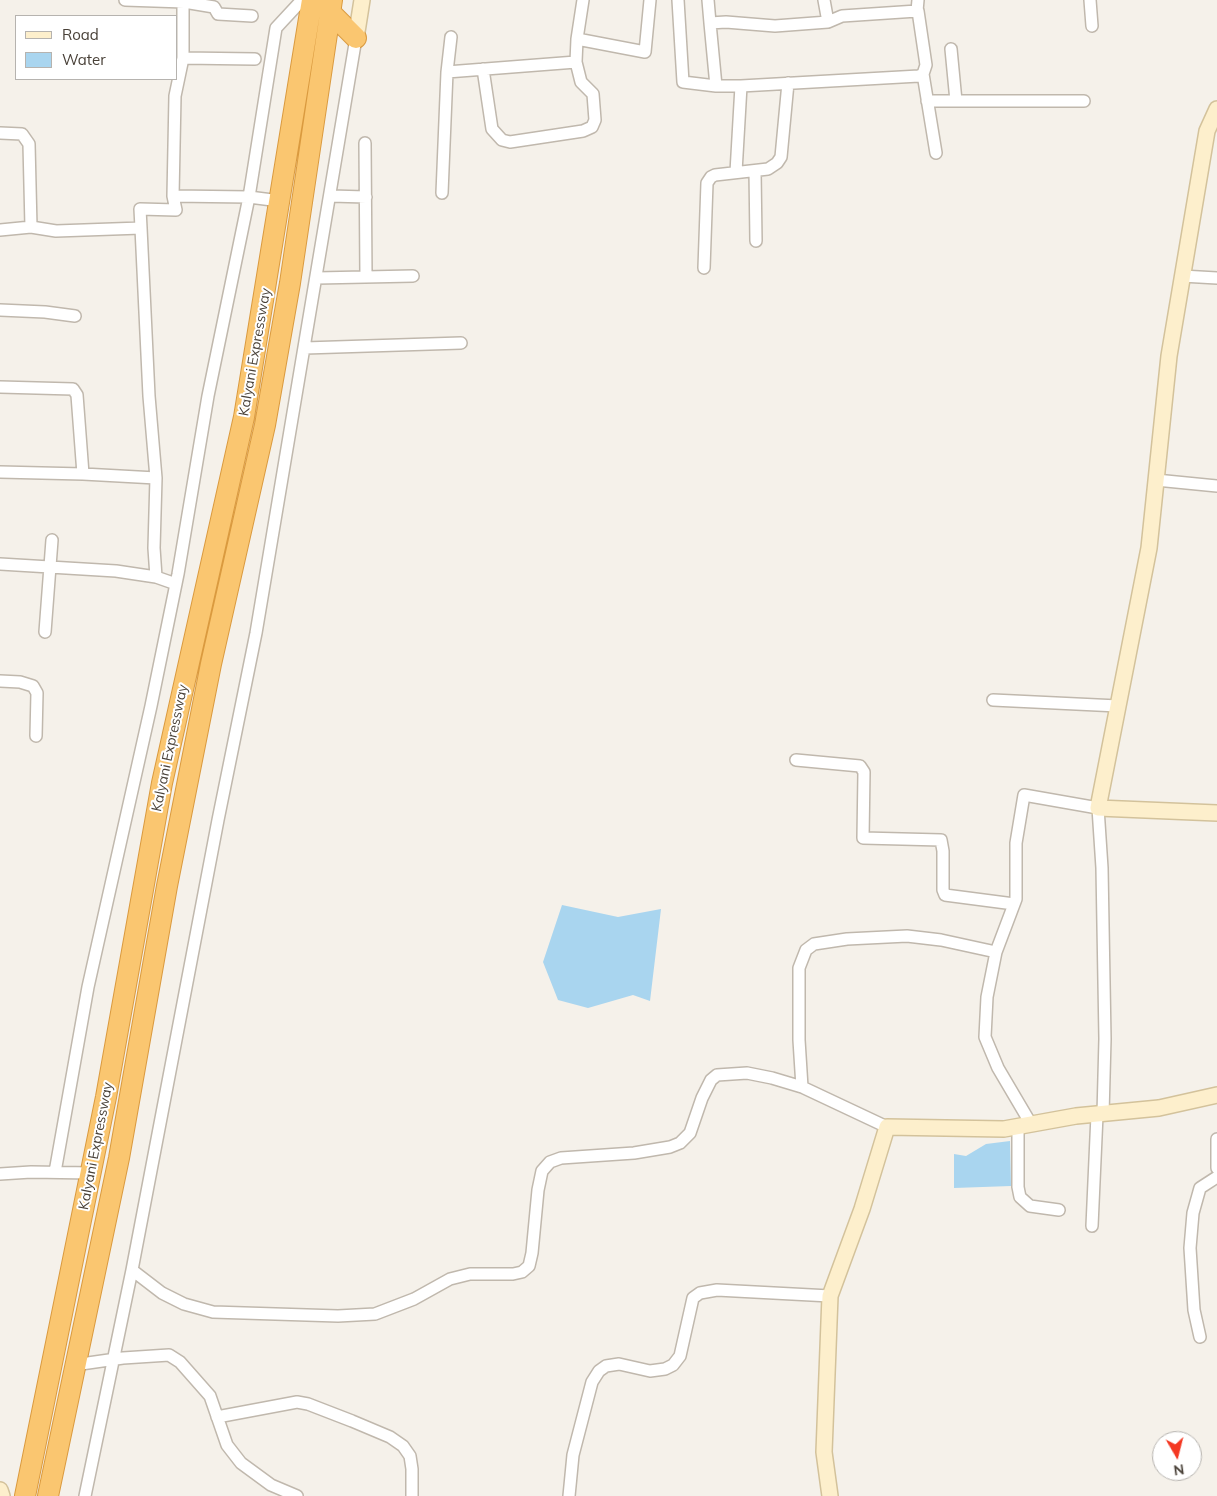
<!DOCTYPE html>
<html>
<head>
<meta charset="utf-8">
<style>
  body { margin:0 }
  #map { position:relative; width:1217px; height:1496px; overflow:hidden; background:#f5f1ea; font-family:Mulish,sans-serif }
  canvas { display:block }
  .legend { position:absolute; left:15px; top:15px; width:162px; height:65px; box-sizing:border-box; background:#fff; border:1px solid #b6b3af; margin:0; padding:6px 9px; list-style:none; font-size:15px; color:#494138 }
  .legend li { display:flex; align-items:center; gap:10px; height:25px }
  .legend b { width:25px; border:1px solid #b6b3af }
  .north { position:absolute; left:1152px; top:1431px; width:50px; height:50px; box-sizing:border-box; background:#fff; border:1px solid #b6b3af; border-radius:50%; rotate:172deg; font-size:14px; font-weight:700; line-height:20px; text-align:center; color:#494138 }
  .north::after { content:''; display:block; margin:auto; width:18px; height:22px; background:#f43822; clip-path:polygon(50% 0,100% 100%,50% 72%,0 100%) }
</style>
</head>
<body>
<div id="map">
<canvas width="1217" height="1496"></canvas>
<ul class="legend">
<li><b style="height:6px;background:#fdefcc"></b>Road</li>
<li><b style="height:14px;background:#a9d5ef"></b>Water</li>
</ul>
<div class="north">N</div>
</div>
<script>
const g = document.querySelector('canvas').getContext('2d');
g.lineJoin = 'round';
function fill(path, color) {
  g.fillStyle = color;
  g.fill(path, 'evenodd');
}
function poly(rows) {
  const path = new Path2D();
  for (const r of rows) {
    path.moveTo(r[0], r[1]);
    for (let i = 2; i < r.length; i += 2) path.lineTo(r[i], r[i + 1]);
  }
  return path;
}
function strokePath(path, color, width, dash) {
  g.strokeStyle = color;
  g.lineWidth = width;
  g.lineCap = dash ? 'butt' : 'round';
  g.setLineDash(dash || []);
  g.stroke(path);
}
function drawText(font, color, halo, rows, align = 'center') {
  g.font = font + ' Mulish,sans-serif';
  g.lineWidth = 4;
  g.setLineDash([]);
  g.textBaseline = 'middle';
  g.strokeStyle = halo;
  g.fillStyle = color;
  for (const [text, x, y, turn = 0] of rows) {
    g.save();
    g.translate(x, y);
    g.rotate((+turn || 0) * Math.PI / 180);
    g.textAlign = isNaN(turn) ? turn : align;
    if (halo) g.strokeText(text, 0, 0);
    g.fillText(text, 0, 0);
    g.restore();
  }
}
fill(poly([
  [562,905,618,917,661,909,650,1001,633,995,588,1008,558,1000,543,962],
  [1010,1141,1011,1186,954,1188,954,1154,966,1156,986,1144]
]), '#a9d5ef');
const street = poly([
  [125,0,184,2,214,7,218,14,252,16],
  [183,0,183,58,255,59],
  [678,0,683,82,716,86,710,23,726,22,775,26,828,22,824,0],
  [708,0,710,23],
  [1090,0,1092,26],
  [828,22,842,16,917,11,918,0],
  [577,39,583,0],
  [951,49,956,101],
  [483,69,492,129,502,140,510,142,583,131,592,127,595,120,593,94,581,82,576,62],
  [447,72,576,62,577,39,645,52,650,0],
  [923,74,936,153],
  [716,86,741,86,736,172],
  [741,86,919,76,923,74,926,65,918,11],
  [927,101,1084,101],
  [0,133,22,134,29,144,31,227,56,231,141,228,149,396,156,478,154,548,156,577],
  [365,143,366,277],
  [755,171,756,241],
  [442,193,447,72,451,37],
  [173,196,175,96,183,58],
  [331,196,366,197],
  [141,228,140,209,176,210,173,196,249,197,280,201],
  [0,230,31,227],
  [704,268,707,183,711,177,715,175,768,169,777,163,781,157,788,83],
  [1182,276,1217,278],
  [317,278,413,276],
  [0,310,45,312,75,316],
  [305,348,461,343],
  [0,387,73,389,77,395,83,474,156,478],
  [0,472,83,474],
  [1156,480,1217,486],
  [0,564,116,571,156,577,176,584],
  [45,632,52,540],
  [0,681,20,682,33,686,37,693,36,736],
  [993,700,1118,706],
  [796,760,860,766,864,772,863,838,941,840,943,851,943,890,945,895,1014,904],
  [802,1087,799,1040,799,968,806,950,814,944,847,939,907,936,941,940,996,952],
  [1031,1124,998,1068,985,1037,987,997,996,952,1016,899,1016,843,1024,795,1098,808,1102,868,1105,1039,1103,1114,1097,1115,1092,1226],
  [1018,1127,1018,1187,1020,1197,1030,1206,1059,1210],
  [1217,1139,1217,1168],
  [55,1172,88,987,151,706,178,574,208,396,249,197,276,28,302,0],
  [0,1174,31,1172,91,1173],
  [132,1270,162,1293,184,1304,213,1312,338,1316,375,1314,414,1299,450,1279,470,1274,513,1274,522,1272,529,1266,532,1253,538,1190,542,1171,550,1162,561,1158,634,1153,670,1147,680,1143,690,1133,702,1098,711,1080,717,1075,747,1073,772,1078,802,1087,887,1127],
  [1200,1337,1194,1310,1190,1248,1193,1213,1200,1188,1217,1177],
  [74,1365,123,1358,169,1355,180,1362,210,1396,227,1445,241,1463,271,1485,297,1496],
  [217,1417,297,1402,308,1404,352,1421,390,1437,403,1446,410,1456,412,1469,412,1496],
  [85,1496,132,1270,218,820,256,633,356,38],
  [569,1496,573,1455,592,1382,599,1371,606,1366,619,1364,650,1371,665,1369,673,1365,680,1356,693,1298,700,1293,717,1290,830,1296]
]);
const secondary = poly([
  [356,38,362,0],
  [1217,109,1207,131,1169,356,1149,548,1098,808,1217,813],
  [0,1490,2,1496],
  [830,1496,824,1452,830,1296,862,1209,887,1127,1004,1129,1076,1116,1159,1108,1217,1095]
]);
const highway = poly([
  [330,12,356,38],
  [25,1496,106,1097,162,783,244,417,312,0],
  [48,1496,119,1158,167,886,211,664,265,425,290,283,332,0]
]);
strokePath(street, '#c0b8ad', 14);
strokePath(secondary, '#d3c29b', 18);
strokePath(highway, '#da9a3f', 22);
strokePath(street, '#fff', 11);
strokePath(secondary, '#fdefcc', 15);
strokePath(highway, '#fac670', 20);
drawText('14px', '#494138', '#fff', [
  ["Kalyani Expressway",255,352,-80],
  ["Kalyani Expressway",170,748,-78],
  ["Kalyani Expressway",96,1146,-79]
]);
</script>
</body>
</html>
